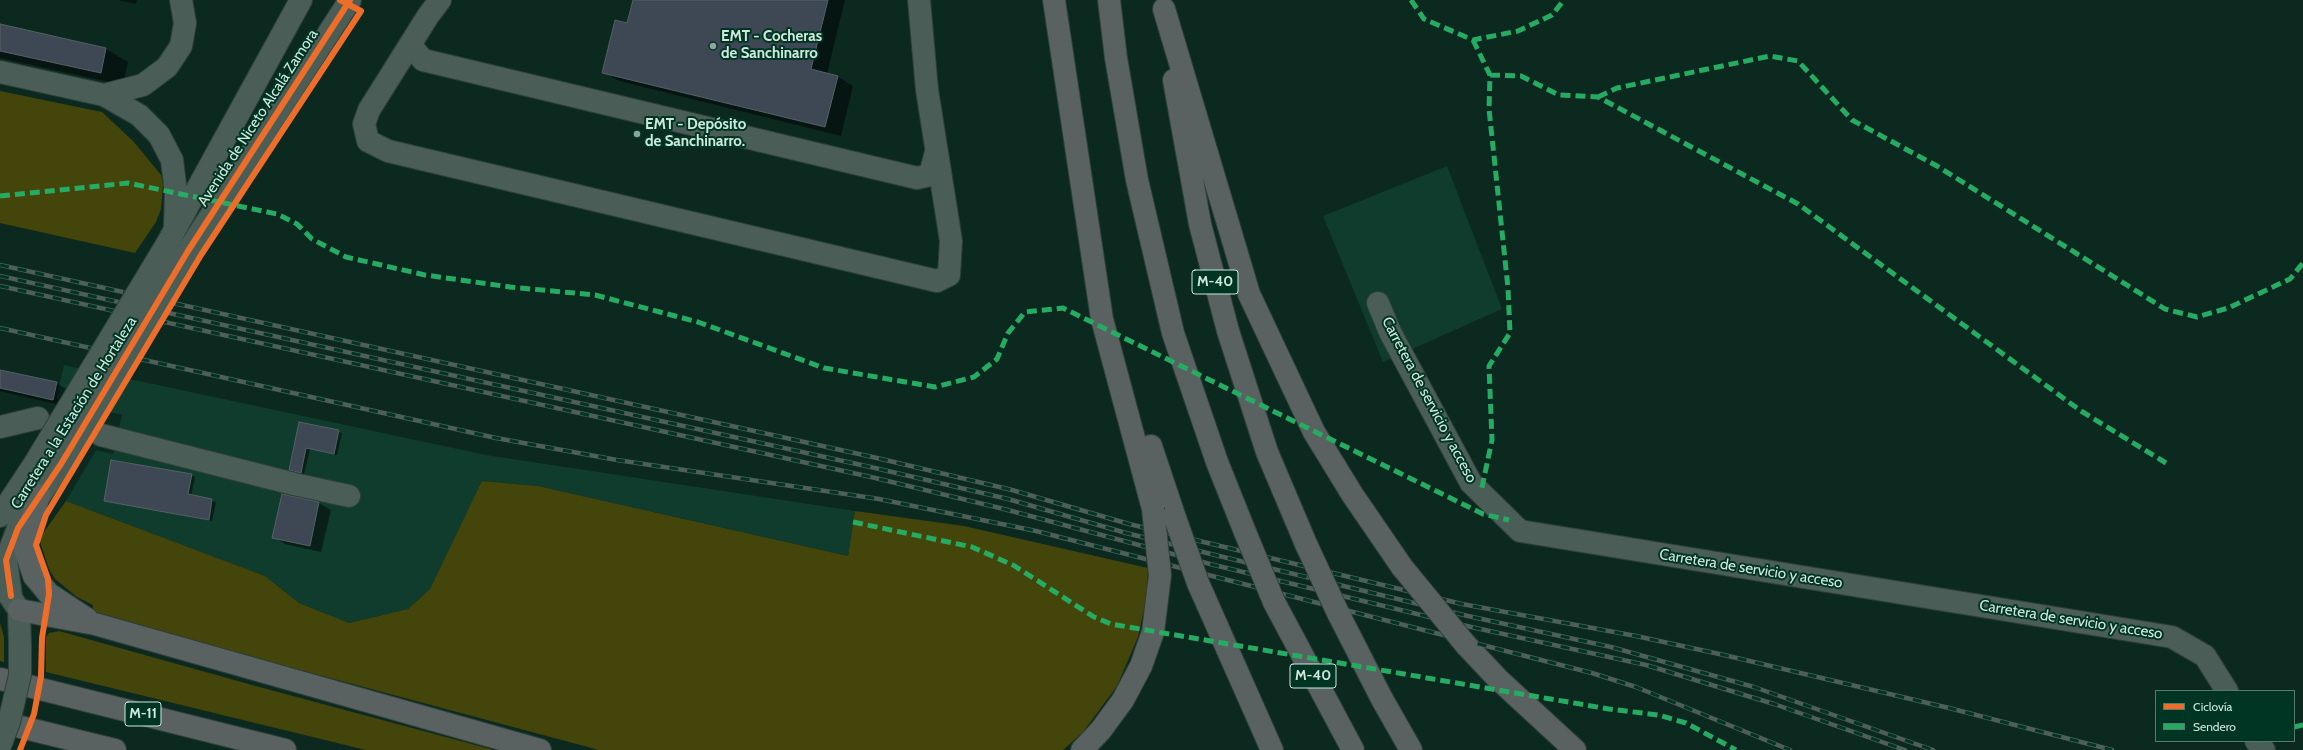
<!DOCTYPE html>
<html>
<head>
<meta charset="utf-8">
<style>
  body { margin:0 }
  #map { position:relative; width:2303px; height:750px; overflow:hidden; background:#0c2920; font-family:Cabin,sans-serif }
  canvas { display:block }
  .legend { position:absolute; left:2155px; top:690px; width:140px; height:52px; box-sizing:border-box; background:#003524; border:1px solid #527d6e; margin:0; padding:5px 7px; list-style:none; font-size:12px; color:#cee8dc }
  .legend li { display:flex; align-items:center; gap:8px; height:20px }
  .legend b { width:20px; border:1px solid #527d6e }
</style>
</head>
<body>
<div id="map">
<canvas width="2303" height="750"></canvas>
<ul class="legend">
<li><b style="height:5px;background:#ee6e29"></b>Ciclovía</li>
<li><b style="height:5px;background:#26ab63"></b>Sendero</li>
</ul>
</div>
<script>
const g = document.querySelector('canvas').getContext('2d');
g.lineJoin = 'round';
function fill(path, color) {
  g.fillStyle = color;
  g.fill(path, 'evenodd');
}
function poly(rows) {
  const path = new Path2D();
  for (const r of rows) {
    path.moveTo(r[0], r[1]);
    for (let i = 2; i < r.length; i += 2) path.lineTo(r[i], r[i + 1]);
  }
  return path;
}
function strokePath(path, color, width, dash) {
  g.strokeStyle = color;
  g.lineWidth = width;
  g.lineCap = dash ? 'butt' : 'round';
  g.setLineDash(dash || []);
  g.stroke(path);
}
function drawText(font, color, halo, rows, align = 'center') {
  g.font = font + ' Cabin,sans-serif';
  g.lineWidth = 4;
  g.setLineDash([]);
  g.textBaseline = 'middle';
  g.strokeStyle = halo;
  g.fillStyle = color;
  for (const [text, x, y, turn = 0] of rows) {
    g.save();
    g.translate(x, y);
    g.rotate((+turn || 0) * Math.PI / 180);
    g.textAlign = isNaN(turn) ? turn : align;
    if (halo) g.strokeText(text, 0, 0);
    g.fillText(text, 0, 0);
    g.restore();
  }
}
fill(poly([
  [1447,166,1502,309,1383,362,1323,216],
  [64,365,486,455,855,511,848,556,538,486,483,481,430,589,408,609,349,623,299,603,265,576,66,501,96,450,113,454,122,415,56,399]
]), '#0f3c2c');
fill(poly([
  [0,91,102,112,133,141,161,175,163,185,161,209,156,222,135,253,0,223],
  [482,481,538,486,848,556,855,511,964,526,1148,568,1147,595,1138,637,1117,686,1083,732,1063,750,599,750,274,663,92,611,93,605,77,597,55,579,49,569,39,539,66,501,265,576,299,603,349,623,408,609,430,589],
  [0,623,4,637,4,662,0,661],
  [59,631,252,685,494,750,366,750,46,672,46,637,49,633]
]), '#43450a');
fill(poly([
  [118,0,137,0,136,4],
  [634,0,845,0,827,74,838,77,853,86,841,136,619,81,604,72,628,24],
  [0,25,106,49,128,62,123,85,0,58],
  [0,371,56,383,68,390,64,406,0,391],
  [300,423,342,433,337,455,310,449,304,474,290,469],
  [191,475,195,477,191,496,216,502,212,521,105,500],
  [283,495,319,503,331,510,321,552,285,544,274,537]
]), '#0007');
const building = poly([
  [633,0,828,0,811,69,838,76,825,127,602,73,615,20,627,23,633,0],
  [0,24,106,48,101,73,0,51,0,24],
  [0,370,57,382,53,400,0,388,0,370],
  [299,422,339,430,334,454,306,448,301,473,289,470,299,422],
  [111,460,192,474,188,494,212,499,209,520,104,501,111,460],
  [282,494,319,502,310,546,272,538,282,494]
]);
fill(building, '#3e4855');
strokePath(building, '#546164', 1);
const minor = poly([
  [440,0,428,16,369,110,364,124,368,141,388,151,937,281,949,275,951,241,927,90,919,0],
  [411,46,423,60,917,178,930,175,936,152],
  [0,72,104,95,139,115,159,135,172,160,176,193,175,225],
  [104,95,143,85,167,67,181,46,185,23,181,0],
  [167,244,301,0],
  [188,251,350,0],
  [1378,303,1390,332,1471,483,1520,531,2172,637,2205,656,2227,691],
  [0,427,38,418],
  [101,435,294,484,349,496],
  [0,516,35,463],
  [9,595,19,610,20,645],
  [11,596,6,560,18,528,61,464],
  [2256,741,2264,750]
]);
const highway = poly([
  [1054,0,1102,319,1153,509],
  [1109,0,1116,58,1137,180,1173,333,1217,462,1245,532],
  [1164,9,1249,294,1314,432,1352,494,1402,567],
  [1174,80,1200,224,1228,331,1267,452,1306,544],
  [1151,446,1174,515],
  [39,495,24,546,34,576,49,594,87,619],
  [1198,583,1272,750],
  [1274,602,1353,750],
  [19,610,95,624,540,750],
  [1338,613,1382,699,1411,750],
  [1466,645,1498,679,1575,750],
  [0,679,285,750],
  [0,722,115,750],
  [1082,750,1101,730,1123,700,1141,666,1153,632,1160,575]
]);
strokePath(minor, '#2d413a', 24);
strokePath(highway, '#2d413a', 24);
strokePath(minor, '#4a5d56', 22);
strokePath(highway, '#5a6261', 22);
const rail = poly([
  [0,265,877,458,1012,490,1129,524,1212,544,1462,604,1636,636,1724,655,1949,708,2112,750],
  [0,276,875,468,1008,499,1126,533,1211,554,1468,616,1611,647,1754,687,1933,750],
  [0,286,871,477,1004,509,1210,564,1471,627,1646,665,1774,704,1905,750],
  [0,328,496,438,617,460,879,499,1036,531,1592,673,1636,687,1790,750]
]);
strokePath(rail, '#4d5f58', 4.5);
strokePath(rail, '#003524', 3, [9]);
const minorBridge = poly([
  [35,463,167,244],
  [61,464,188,251],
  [0,746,9,722,20,675,20,645]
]);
const highwayBridge = poly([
  [1153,509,1160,575],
  [1174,515,1198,583],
  [1245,532,1274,602],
  [1306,544,1338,613],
  [1402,567,1466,645]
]);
strokePath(minorBridge, '#2d413a', 24, []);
strokePath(highwayBridge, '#2d413a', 24, []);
strokePath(minorBridge, '#4a5d56', 22);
strokePath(highwayBridge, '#5a6261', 22);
strokePath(poly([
  [1411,0,1424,19,1473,40,1518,31,1552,15,1564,0],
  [1473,40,1490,75,1489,109,1508,288,1510,333,1489,366,1492,440,1481,492],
  [1490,75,1521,76,1559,95,1598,97,1798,204,2081,411,2166,463],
  [1598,97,1617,88,1770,56,1798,61,1852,120,1937,166,2165,309,2197,317,2228,308,2290,279,2303,263],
  [0,196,128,183,277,214,297,224,312,239,346,257,425,275,510,287,595,295,698,322,824,368,935,387,974,377,997,359,1008,333,1025,312,1063,308,1483,514,1509,520],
  [853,522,972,547,1013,565,1094,617,1111,624,1609,709,1658,715,1686,723,1736,750],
  [2294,727,2303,725]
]), '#26ab63', 5, [10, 5]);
strokePath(poly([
  [11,596,6,560,18,528,61,464,188,251,350,0],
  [20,750,34,714,41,677,42,638,49,594,48,579,36,545,46,515,201,255,361,11,340,0]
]), '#ee6e29', 6);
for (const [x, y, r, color] of [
  [713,46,4,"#8aa59a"],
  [637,134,4,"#8aa59a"]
]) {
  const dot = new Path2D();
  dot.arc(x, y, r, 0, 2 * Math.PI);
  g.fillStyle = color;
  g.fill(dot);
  strokePath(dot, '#003524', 1.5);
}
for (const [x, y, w] of [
  [1215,282,46],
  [1313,676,46],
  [143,714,36]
]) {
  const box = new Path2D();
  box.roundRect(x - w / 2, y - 12, w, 24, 3);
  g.fillStyle = '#003524';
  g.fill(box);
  strokePath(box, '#cee8dc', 1);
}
drawText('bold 14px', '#cee8dc', null, [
  ["M-40",1215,282],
  ["M-40",1313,676],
  ["M-11",143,714]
]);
drawText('bold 15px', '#cee8dc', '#003524', [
  ["EMT - Cocheras",721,37],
  ["de Sanchinarro",721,54],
  ["EMT - Depósito",645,125],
  ["de Sanchinarro.",645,142]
], 'left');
drawText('15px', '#cee8dc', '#003524', [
  ["Avenida de Niceto Alcalá Zamora",258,118,-57],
  ["Carretera de servicio y acceso",1429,400,62],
  ["Carretera a la Estación de Hortaleza",74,413,-58],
  ["Carretera de servicio y acceso",1751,569,9],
  ["Carretera de servicio y acceso",2071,620,9]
]);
</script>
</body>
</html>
